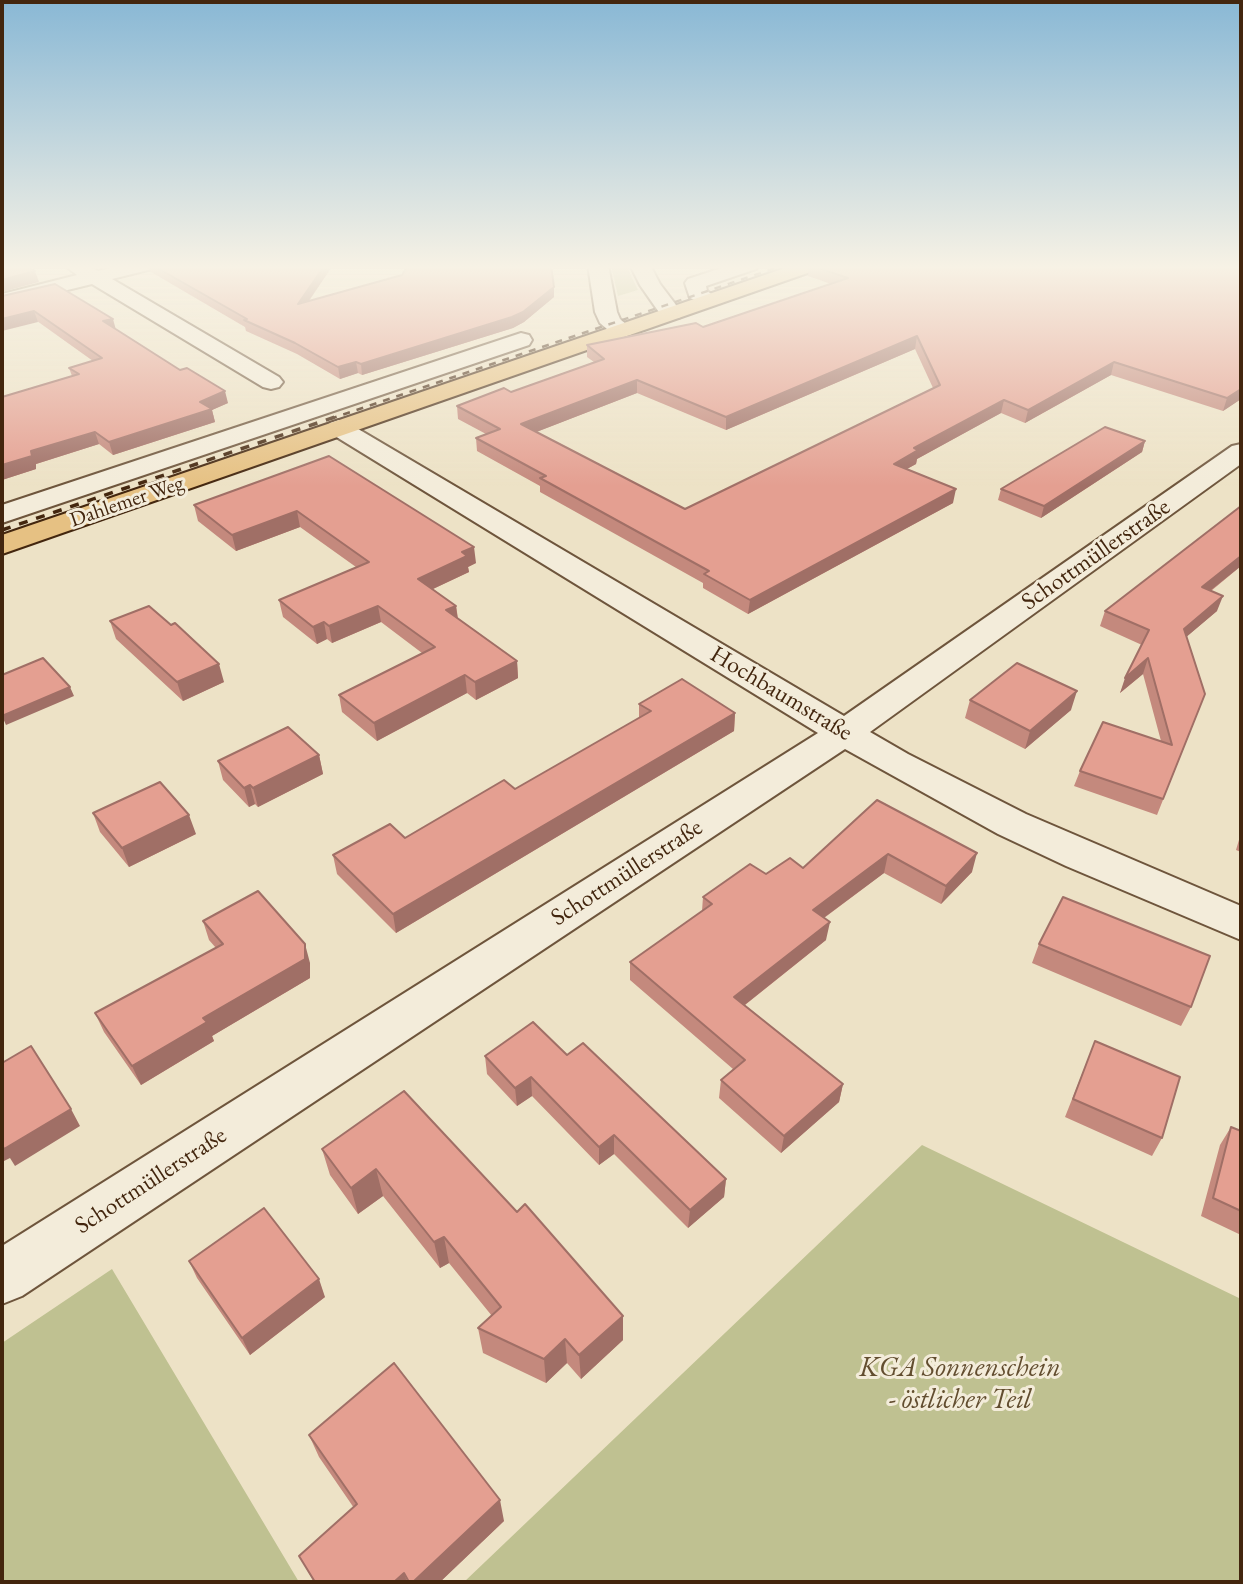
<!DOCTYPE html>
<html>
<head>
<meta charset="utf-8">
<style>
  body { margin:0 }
  #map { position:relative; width:1243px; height:1584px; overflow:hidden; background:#ede2c6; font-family:"EB Garamond",serif }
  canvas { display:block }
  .frame { position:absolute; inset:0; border:4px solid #43260e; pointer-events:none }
</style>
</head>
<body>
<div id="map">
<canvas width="1243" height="1584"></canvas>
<div class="frame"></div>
</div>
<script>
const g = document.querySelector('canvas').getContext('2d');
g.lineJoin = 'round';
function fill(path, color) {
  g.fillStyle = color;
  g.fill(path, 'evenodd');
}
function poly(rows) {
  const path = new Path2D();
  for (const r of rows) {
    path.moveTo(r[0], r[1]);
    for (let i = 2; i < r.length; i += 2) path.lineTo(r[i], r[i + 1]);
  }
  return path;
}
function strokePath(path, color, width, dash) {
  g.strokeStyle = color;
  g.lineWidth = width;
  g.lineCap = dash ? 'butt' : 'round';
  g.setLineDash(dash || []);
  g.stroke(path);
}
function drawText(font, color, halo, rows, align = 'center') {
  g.font = font + ' "EB Garamond",serif';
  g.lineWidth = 6;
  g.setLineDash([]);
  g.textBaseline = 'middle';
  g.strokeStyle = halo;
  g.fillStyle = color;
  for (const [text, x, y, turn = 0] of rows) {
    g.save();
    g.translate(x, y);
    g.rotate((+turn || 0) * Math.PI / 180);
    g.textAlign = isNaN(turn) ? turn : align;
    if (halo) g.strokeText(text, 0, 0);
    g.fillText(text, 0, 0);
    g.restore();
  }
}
fill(poly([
  [611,265,626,265,638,290,618,296],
  [922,1145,1241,1299,1241,1582,464,1582],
  [112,1269,299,1582,2,1582,2,1343]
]), '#bfc191');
const minor = poly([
  [64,265,87,265,98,271,122,265,155,265,152,269,112,279,279,377,283,382,279,387,271,389,263,387,92,284,2,306,2,294,77,275,64,265],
  [588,265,608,265,617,312,620,319,633,330,630,335,614,335,600,323,595,312,588,265],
  [630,265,650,265,660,284,682,313,679,318,663,318,640,285,630,265],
  [731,265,759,265,756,269,706,286,707,291,720,300,716,304,709,306,690,298,685,283,688,279,731,265],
  [521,333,529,335,532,340,529,345,2,523,2,505,521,333],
  [339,420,348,423,844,716,1232,446,1241,444,1241,464,870,732,908,754,1026,814,1241,906,1241,940,1066,866,998,834,845,749,22,1296,2,1304,2,1246,818,733,330,433,326,428,330,423,339,420]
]);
const major = poly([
  [794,265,822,265,819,269,2,554,2,535,794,265]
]);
strokePath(minor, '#6e553c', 4);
strokePath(major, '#43260e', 4);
fill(minor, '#f3ecda');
fill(major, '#e6c183');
strokePath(poly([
  [330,419,784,265]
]), '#43260e', 2.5, [7, 7]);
strokePath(poly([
  [2,530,335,417]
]), '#43260e', 3.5, [9, 9]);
fill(poly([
  [149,265,333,265,309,301,554,287,554,297,524,322,513,328,362,375,358,373,340,379,297,354,246,331,245,327,151,272],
  [809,265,1241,265,1241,399,1223,411,1111,375,1025,423,1001,413,917,459,916,464,907,469,953,503,748,614,703,588,703,583,540,492,540,486,477,451,476,438,486,434,458,419,457,406,511,392,594,362,587,357,587,345,703,327,831,284,808,276],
  [915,349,933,388,685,509,536,432,637,393,726,430],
  [2,296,116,329,228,403,212,410,215,422,113,455,99,444,36,464,36,469,2,480,72,376,69,368,93,361],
  [1145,441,1142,452,1041,518,998,500,1001,489],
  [329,456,476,563,468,567,469,572,433,589,456,606,458,618,517,661,518,678,476,700,467,693,377,741,342,712,339,695,422,653,381,622,332,643,327,639,317,644,283,617,279,600,356,567,300,527,236,551,198,521,194,505],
  [1241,506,1241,566,1211,591,1217,611,1186,637,1205,694,1157,815,1074,786,1080,771,1161,741,1143,674,1120,693,1142,645,1100,626,1105,611],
  [110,621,224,682,183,701,116,639],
  [970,700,1071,710,1025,749,965,718],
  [639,704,735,713,734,731,396,933,337,874,333,855,405,838,515,789,639,718],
  [319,755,323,774,258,807,255,804,249,807,223,780,218,761],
  [877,800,972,872,941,904,884,873,824,918,826,940,745,1005,843,1084,839,1102,781,1153,719,1098,721,1080,733,1069,630,980,630,962,702,911,703,897,766,874,803,868],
  [93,813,196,834,129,867,100,832],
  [1241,833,1241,852,1236,850],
  [203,921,310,963,310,978,212,1036,214,1041,141,1085,104,1032,95,1013,216,948,209,940],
  [1039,944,1191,1007,1181,1026,1032,963],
  [1095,1041,1162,1138,1152,1156,1065,1117],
  [567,1055,726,1179,724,1197,688,1228,614,1154,599,1165,532,1096,517,1106,487,1074,485,1056],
  [1231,1127,1241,1131,1241,1235,1201,1216,1220,1145],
  [322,1149,517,1212,623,1316,623,1340,581,1379,567,1363,546,1383,483,1353,478,1328,492,1316,449,1263,440,1268,383,1196,358,1214,330,1175],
  [189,1261,325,1297,250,1355,197,1278],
  [309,1435,504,1521,440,1582,314,1582,299,1556,354,1508,319,1457]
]), '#c4897d');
fill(poly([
  [325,265,333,265,299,315,298,304],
  [35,271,39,282,2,292,2,280],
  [554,287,554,297,524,322,513,328,362,375,361,364],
  [34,311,38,322,2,331,2,319],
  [113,319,116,330,103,321],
  [917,336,915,349,726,430,726,417],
  [356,362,358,373,340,379,338,367],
  [1114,362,1111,375,1025,423,1028,410],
  [637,380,637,393,521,438,521,424],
  [1241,389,1241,399,1223,411,1227,398],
  [225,391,228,403,212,410,215,422,113,455,109,442],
  [1004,400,1001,413,917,459,916,464,892,477,894,464,914,448],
  [95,432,99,444,36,464,36,469,2,480,2,465,31,451],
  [1145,441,1142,452,1041,518,1044,506],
  [956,489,953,503,748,614,750,600],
  [297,511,300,527,236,551,232,535],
  [474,547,476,563,468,567,469,572,420,595,418,579,462,552],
  [1241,556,1241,566,1196,602,1202,587],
  [1223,596,1217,611,1178,644,1184,629],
  [378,606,381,622,332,643,329,626],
  [456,606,458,622,446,610],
  [324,622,327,639,317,644,313,627],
  [1148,658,1143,674,1120,693,1125,678],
  [517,661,518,678,476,700,475,682],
  [219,664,224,682,183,701,177,682],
  [465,675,467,693,377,741,374,723],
  [70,687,74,696,6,725,2,716],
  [1077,691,1071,710,1025,749,1030,731],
  [735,713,734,731,396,933,393,914],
  [319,755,323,774,258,807,253,788],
  [250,785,255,804,249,807,244,788],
  [189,815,196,834,129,867,122,848],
  [977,853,972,872,941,904,946,886],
  [888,854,884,873,810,928,813,910],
  [830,922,826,940,732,1015,734,997],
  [305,944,310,963,310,978,212,1036,214,1041,141,1085,132,1066,203,1018],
  [531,1077,532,1096,517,1106,515,1088],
  [843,1084,839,1102,781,1153,784,1136],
  [71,1109,80,1126,15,1166,10,1158,2,1162,2,1144],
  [614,1135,614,1154,599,1165,599,1147],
  [376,1169,383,1196,358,1214,351,1188],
  [726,1179,724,1197,688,1228,690,1210],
  [444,1237,449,1263,440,1268,434,1242],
  [319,1279,325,1297,250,1355,242,1338],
  [623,1316,623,1340,581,1379,579,1355],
  [565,1339,567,1363,546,1383,544,1359],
  [500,1500,504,1521,440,1582,413,1582],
  [404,1573,407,1582,394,1582]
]), '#a06f66');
const building = poly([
  [2,265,25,265,35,271,2,280,2,265],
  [152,265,325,265,298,304,402,275,408,265,551,265,554,287,523,312,512,317,361,364,356,362,338,367,295,343,244,320,247,319,152,265],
  [809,265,1241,265,1241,389,1227,398,1114,362,1028,410,1004,400,914,448,918,450,894,464,956,489,750,600,704,574,709,571,540,478,546,476,476,438,500,429,457,406,504,388,511,392,604,359,587,345,696,323,703,327,848,278,809,265],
  [917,336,940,385,685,509,521,424,637,380,726,417,917,336],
  [55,284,113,319,103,321,180,370,187,368,225,391,200,402,212,409,109,442,95,432,31,451,32,456,2,465,2,397,79,374,69,368,102,358,34,311,2,319,2,296,55,284],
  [1105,427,1145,441,1044,506,1001,489,1105,427],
  [329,456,474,547,462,552,467,556,418,579,456,606,446,610,517,661,475,682,465,675,374,723,339,695,435,647,378,606,329,626,324,622,313,627,279,600,369,562,297,511,232,535,194,505,329,456],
  [1241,506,1241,556,1202,587,1223,596,1184,629,1205,694,1163,799,1080,771,1103,722,1172,745,1148,658,1125,678,1149,630,1105,611,1241,506],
  [149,606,171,625,175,623,219,664,177,682,110,621,149,606],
  [43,658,70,687,2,716,2,675,43,658],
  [1017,663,1077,691,1030,731,970,700,1017,663],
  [682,679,735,713,393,914,333,855,390,824,405,838,504,780,515,789,651,711,639,704,682,679],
  [288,727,319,755,253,788,250,785,244,788,218,761,288,727],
  [160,782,189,815,122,848,93,813,160,782],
  [877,800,977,853,946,886,888,854,813,910,830,922,734,997,843,1084,784,1136,721,1080,745,1060,630,962,712,904,703,897,750,864,766,874,790,858,803,868,877,800],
  [258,891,305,944,305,959,203,1018,207,1022,132,1066,95,1013,223,944,203,921,258,891],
  [1063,897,1210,956,1191,1007,1039,944,1063,897],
  [533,1022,567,1055,583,1043,726,1179,690,1210,614,1135,599,1147,531,1077,515,1088,485,1056,533,1022],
  [1095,1041,1180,1077,1162,1138,1073,1099,1095,1041],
  [31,1046,71,1109,4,1149,2,1144,2,1063,31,1046],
  [404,1091,517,1212,525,1204,623,1316,579,1355,565,1339,544,1359,478,1328,501,1307,444,1237,434,1242,376,1169,351,1188,322,1149,404,1091],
  [1231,1127,1241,1131,1241,1211,1213,1198,1231,1127],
  [264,1208,319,1279,242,1338,189,1261,264,1208],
  [394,1363,500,1500,413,1582,409,1582,404,1573,394,1582,315,1582,299,1556,357,1504,309,1435,394,1363]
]);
fill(building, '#e49f91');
strokePath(building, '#a06f66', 2);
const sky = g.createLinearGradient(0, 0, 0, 486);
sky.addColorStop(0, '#89b8d5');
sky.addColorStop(0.55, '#f7f2e5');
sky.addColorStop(1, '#f7f2e500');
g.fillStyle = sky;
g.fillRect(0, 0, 1243, 486);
drawText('21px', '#43260e', '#f3ecda', [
  ["Dahlemer Weg",127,502,-19]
]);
drawText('24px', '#43260e', '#f3ecda', [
  ["Schottmüllerstraße",1096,555,-35],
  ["Hochbaumstraße",781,694,31],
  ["Schottmüllerstraße",627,873,-33],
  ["Schottmüllerstraße",151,1181,-33]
]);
drawText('italic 28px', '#624d2f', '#f3ecda', [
  ["KGA Sonnenschein",960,1368],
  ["- östlicher Teil",960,1400]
]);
</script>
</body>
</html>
